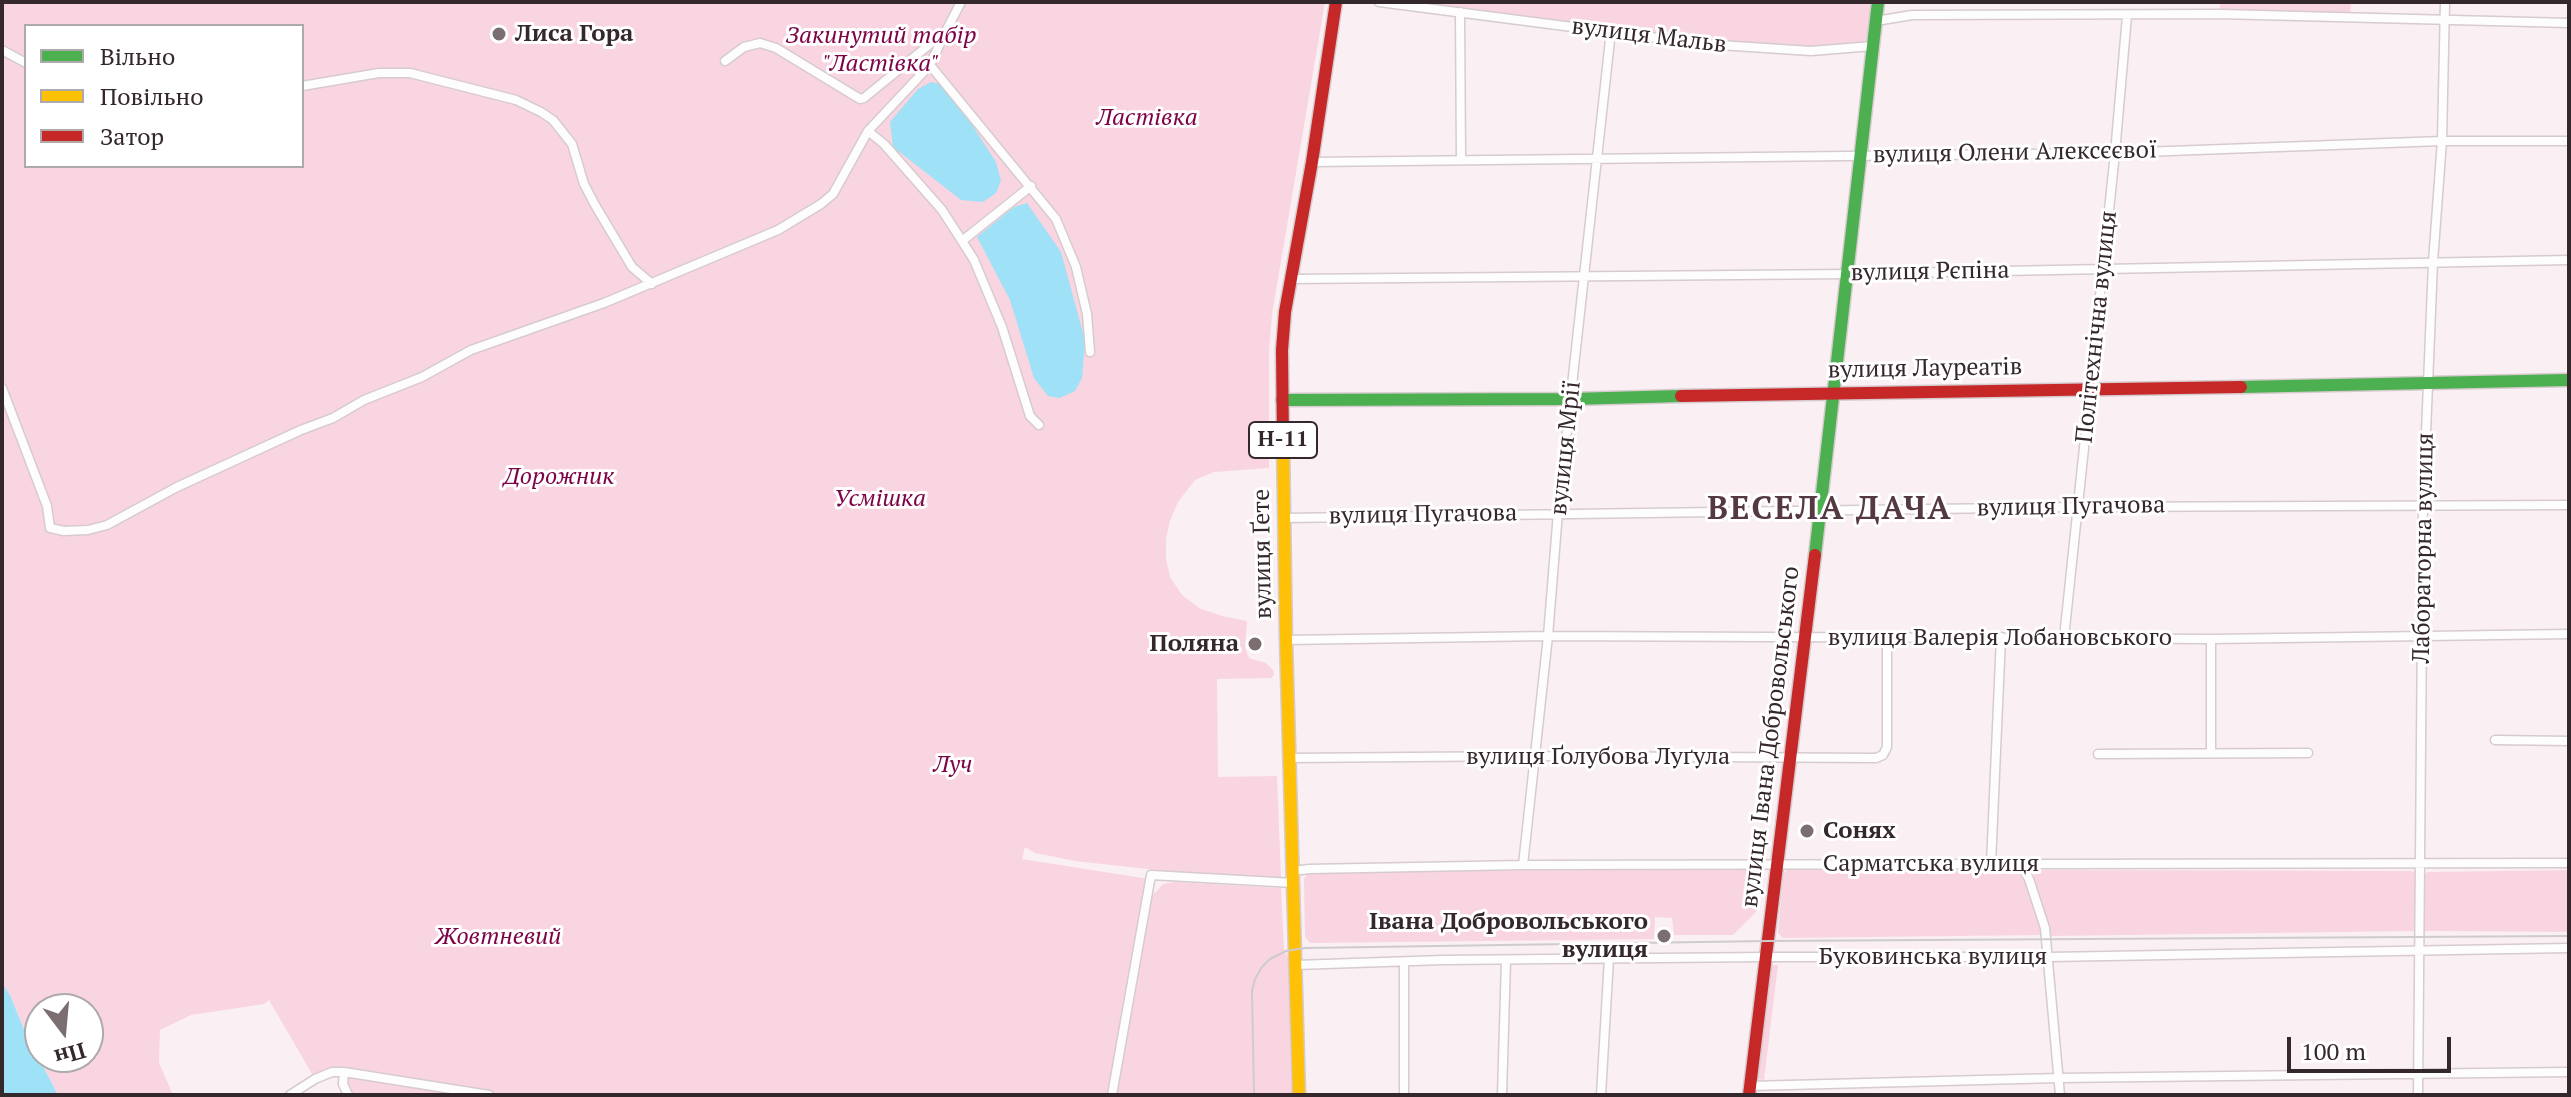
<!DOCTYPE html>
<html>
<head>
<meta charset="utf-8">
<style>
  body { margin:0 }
  #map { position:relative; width:2571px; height:1097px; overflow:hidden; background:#faeff2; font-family:"PT Serif",serif }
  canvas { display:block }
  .frame { position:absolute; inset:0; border:4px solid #35282c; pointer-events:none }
  .legend { position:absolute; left:24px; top:24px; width:280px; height:144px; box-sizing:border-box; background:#fff; border:2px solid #aea9ab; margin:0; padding:10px 14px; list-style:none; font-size:24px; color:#35282c }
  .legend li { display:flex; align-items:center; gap:16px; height:40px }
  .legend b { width:40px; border:2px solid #aea9ab }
  .north { position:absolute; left:24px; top:993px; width:80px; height:80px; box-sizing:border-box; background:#fff; border:2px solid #aea9ab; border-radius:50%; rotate:164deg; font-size:22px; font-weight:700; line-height:32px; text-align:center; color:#35282c }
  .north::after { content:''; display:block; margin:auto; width:28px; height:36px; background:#7a6e71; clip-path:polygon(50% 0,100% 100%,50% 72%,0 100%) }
  .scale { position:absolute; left:2287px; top:1037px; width:164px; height:36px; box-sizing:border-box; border:4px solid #35282c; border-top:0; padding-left:10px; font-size:24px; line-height:28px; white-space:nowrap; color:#35282c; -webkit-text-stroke:6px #fff; paint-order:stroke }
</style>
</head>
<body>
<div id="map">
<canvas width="2571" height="1097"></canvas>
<div class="frame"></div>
<ul class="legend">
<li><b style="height:10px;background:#4caf50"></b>Вільно</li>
<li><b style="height:10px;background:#ffc107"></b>Повільно</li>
<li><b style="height:10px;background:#c62828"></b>Затор</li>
</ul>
<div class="north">Пн</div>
<div class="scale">100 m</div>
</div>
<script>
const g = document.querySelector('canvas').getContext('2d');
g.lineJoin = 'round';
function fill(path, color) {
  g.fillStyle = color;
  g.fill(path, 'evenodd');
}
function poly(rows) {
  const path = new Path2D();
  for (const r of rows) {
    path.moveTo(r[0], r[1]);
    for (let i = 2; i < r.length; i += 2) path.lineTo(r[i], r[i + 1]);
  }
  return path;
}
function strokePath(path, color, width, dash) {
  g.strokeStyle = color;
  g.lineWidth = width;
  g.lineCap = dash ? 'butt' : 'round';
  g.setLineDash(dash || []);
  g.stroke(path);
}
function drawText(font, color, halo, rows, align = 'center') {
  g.font = font + ' "PT Serif",serif';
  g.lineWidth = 6;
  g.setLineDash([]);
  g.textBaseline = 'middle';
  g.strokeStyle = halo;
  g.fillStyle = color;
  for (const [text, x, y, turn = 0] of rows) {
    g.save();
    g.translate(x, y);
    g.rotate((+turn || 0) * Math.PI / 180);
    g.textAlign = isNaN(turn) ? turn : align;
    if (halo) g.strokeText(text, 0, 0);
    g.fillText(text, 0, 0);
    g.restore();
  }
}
fill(poly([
  [2,2,1325,2,1272,314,1269,351,1269,468,1214,472,1195,480,1178,502,1170,521,1166,538,1166,559,1170,577,1182,595,1199,608,1222,616,1247,621,1245,648,1249,658,1266,663,1273,670,1274,675,1271,678,1217,679,1218,777,1277,776,1281,879,1229,878,1075,861,1035,853,1025,847,1022,859,1149,879,1146,909,1153,895,1163,884,1175,882,1281,888,1284,948,1291,967,1293,1095,348,1095,344,1072,315,1079,269,1000,264,1004,191,1015,160,1030,159,1063,173,1095,58,1095,25,1032,10,995,2,983],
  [26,26,302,26,302,166,26,166],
  [40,1009,88,1009,88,1057,40,1057],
  [1379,2,1878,2,1873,46,1765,49],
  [2220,2,2351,2,2350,19,2220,14],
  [1789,868,2008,869,2018,872,2025,879,2035,906,2041,935,1783,938,1778,933,1783,874],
  [1743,869,1749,871,1758,883,1757,911,1733,935,1674,935,1672,918,1655,917,1654,939,1310,943,1305,937,1304,879,1309,872],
  [2036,870,2411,871,2414,872,2415,877,2415,931,2049,936,2033,878],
  [2569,870,2569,932,2424,931,2424,877,2427,872],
  [1771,965,1778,965,1764,1080,1758,1079]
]), '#f9d5e1');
fill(poly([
  [931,82,940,84,954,97,996,162,1001,181,996,193,983,202,961,200,893,147,890,122,918,89],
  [1027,203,1061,252,1085,340,1082,378,1075,391,1060,398,1048,396,1034,378,1010,300,977,237,1014,207],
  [2,983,10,995,25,1032,58,1095,2,1095]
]), '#9fe1f6');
const street = poly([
  [1379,2,1704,44,1811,51,1873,46],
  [1460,12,1461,160],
  [1876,21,1912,15,2220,14,2569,23],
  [2,50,26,63],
  [725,61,744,47,760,43,776,48,860,99,864,98,946,31,961,2],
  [930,65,1056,219,1076,267,1087,314,1090,352],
  [302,86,379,73,410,73,516,100,541,112,553,120,572,144,584,184,595,205,632,267,652,284],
  [868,131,884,144,942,210,962,241,1031,186],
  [1312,162,2115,153,2442,141,2569,141],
  [962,241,974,260,1002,327,1030,416,1039,425],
  [1291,279,1848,274,2569,260],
  [2,388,47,506,50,528,64,531,88,530,107,525,177,487,301,430,333,418,364,400,422,377,471,350,604,303,778,230,821,204,833,194,868,131,930,65,946,31],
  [1285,518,2077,507,2569,505],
  [2064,638,2115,153,2127,16],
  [2211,639,2211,752],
  [1286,640,1548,636,2211,639,2569,634],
  [2495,740,2569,741],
  [2098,754,2308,753],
  [1290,758,1535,756,1876,758,1883,755,1887,747,1887,638],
  [1991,864,2001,637],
  [2021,864,2029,879,2045,928,2060,1095],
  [1523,865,1548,636,1558,512,1611,31],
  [1294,871,1309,869,1523,865,2569,863],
  [1296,965,1443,960,1766,957,2049,957,2569,948],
  [344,1072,343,1084,348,1095],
  [1750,1086,2059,1078,2569,1072],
  [290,1095,315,1079,332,1072,344,1072,489,1095],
  [1112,1095,1151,875,1294,883],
  [1404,1095,1404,962],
  [1502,1095,1506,960],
  [1601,1095,1609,958],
  [2418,1095,2423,506,2433,262,2442,141,2445,2]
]);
const fast = poly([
  [2241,387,2569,380],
  [1282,400,1572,399,1681,396],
  [1815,555,1878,2]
]);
const slow = poly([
  [1283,444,1286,640,1299,1095]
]);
const jam = poly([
  [1681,396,2241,387],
  [1283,444,1282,350,1285,312,1312,162,1336,2],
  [1749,1095,1815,555]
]);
strokePath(street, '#d6cbce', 11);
strokePath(fast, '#d6cbce', 15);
strokePath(slow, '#d6cbce', 15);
strokePath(jam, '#d6cbce', 15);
strokePath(street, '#fefdfd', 8);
strokePath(fast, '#4caf50', 12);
strokePath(slow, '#ffc107', 12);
strokePath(jam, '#c62828', 12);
strokePath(poly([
  [1254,1095,1252,991,1255,979,1262,967,1270,959,1286,951,1305,948,1768,941,2569,936]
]), '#cfcbcd', 2);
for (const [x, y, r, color] of [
  [499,34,8,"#7a6e71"],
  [1255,644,8,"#7a6e71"],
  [1807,831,8,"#7a6e71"],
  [1664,936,8,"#7a6e71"]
]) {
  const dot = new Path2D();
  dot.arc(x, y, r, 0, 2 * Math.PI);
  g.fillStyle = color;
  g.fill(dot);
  strokePath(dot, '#fff', 3);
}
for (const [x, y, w] of [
  [1283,440,68]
]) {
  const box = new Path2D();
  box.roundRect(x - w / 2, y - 18, w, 36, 6);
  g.fillStyle = '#fff';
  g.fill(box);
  strokePath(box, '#35282c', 2);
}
drawText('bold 22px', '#35282c', null, [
  ["Н-11",1283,440]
]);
drawText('bold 24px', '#35282c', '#fff', [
  ["Лиса Гора",515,34],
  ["Поляна",1239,644,"right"],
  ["Сонях",1823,831],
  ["Івана Добровольського",1648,922,"right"],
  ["вулиця",1648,950,"right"]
], 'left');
drawText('italic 24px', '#7d0347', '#fff', [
  ["Закинутий табір",881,36],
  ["\"Ластівка\"",881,64],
  ["Ластівка",1147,118],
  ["Дорожник",559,477],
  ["Усмішка",880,499],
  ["Луч",953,765],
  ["Жовтневий",498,937]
]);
drawText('24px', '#35282c', '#fff', [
  ["вулиця Мальв",1649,36,7],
  ["вулиця Олени Алексєєвої",2015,153,-1],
  ["вулиця Рєпіна",1930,272,-1],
  ["Політехнічна вулиця",2097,327,-84],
  ["вулиця Лауреатів",1925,369,-1],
  ["вулиця Мрії",1566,448,-84],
  ["вулиця Пугачова",2071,507,-1],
  ["вулиця Пугачова",1423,515,-1],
  ["Лабораторна вулиця",2424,548,-89],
  ["вулиця Ґете",1263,554,-91],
  ["вулиця Валерія Лобановського",2000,638],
  ["вулиця Івана Добровольського",1771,737,-83],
  ["вулиця Ґолубова Луґула",1598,757],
  ["Сарматська вулиця",1931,864],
  ["Буковинська вулиця",1933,957]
]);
g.letterSpacing = '2px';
drawText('bold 32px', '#543943', '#fff', [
  ["ВЕСЕЛА ДАЧА",1830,510]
]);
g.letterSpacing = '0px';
</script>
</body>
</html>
